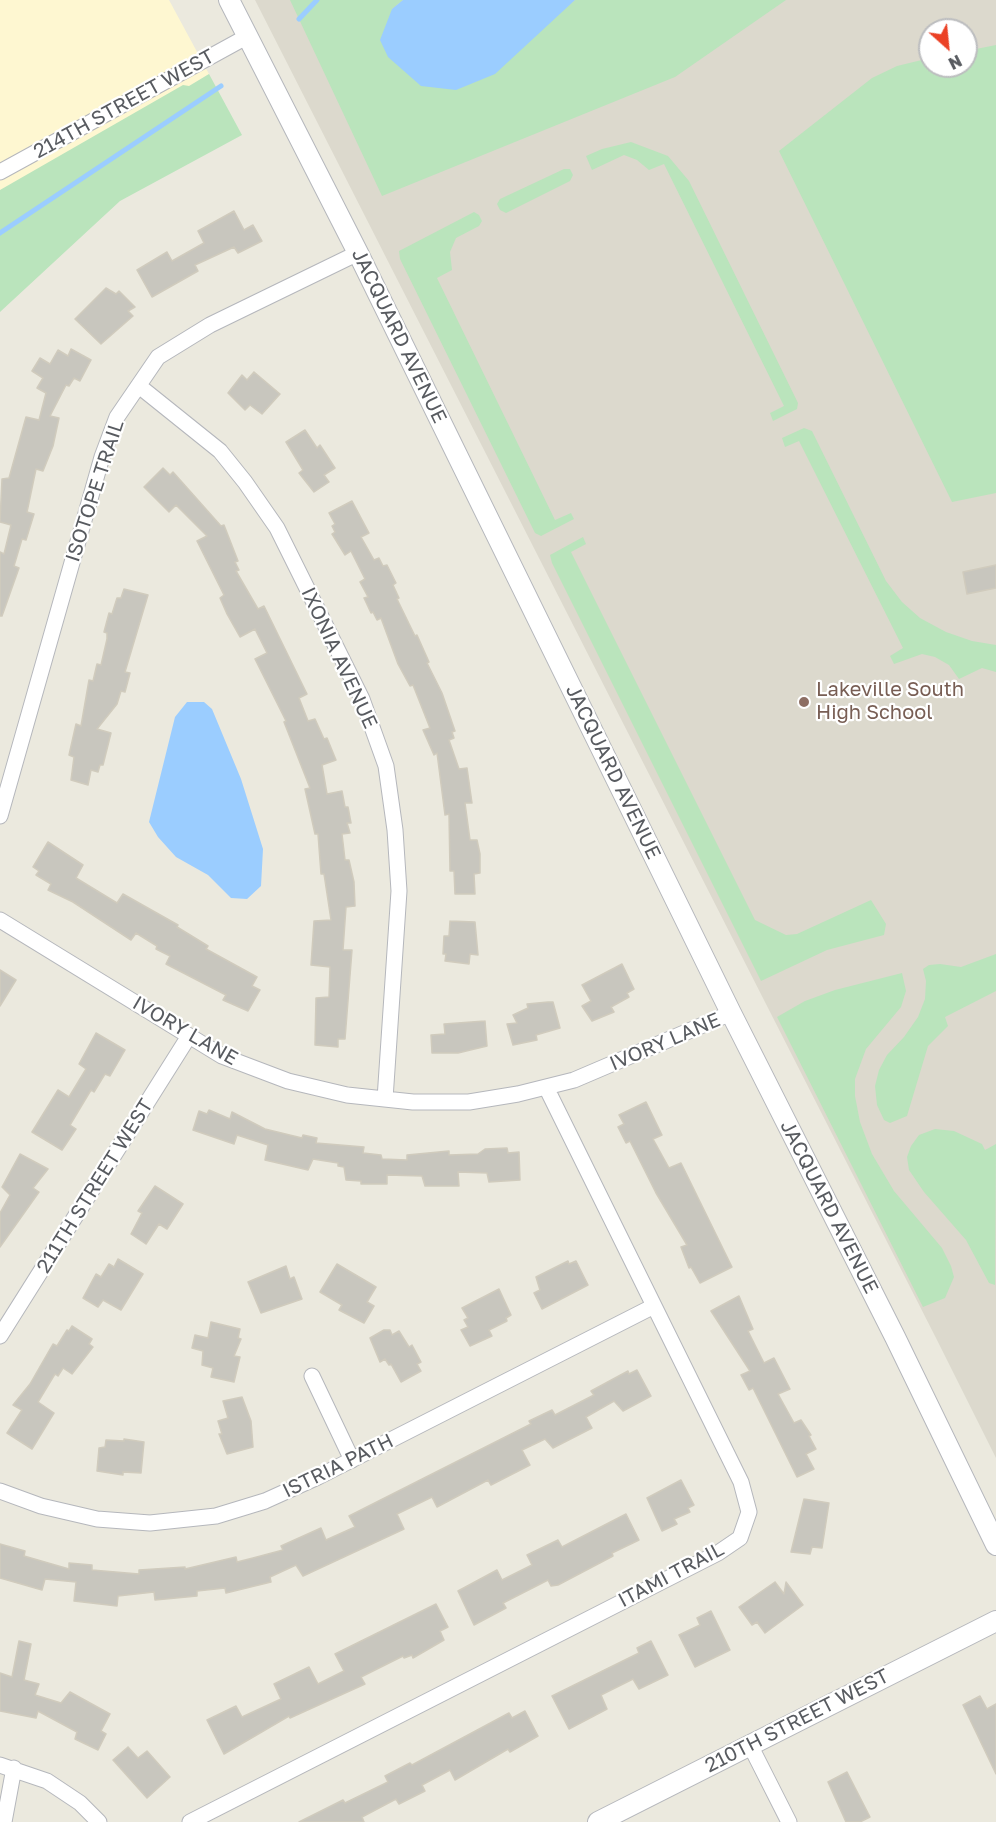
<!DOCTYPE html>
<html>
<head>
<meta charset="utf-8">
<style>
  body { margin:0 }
  #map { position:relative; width:996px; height:1822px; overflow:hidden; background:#ebe9de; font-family:"Golos Text",sans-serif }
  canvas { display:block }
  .north { position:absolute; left:918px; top:18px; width:60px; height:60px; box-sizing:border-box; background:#fff; border:2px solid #bcbdbf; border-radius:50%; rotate:153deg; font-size:16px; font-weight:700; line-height:24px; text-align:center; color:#585b60 }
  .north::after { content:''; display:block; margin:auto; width:21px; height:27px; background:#eb4125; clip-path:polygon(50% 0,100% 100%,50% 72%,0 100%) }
</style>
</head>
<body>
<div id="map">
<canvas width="996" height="1822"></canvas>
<div class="north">N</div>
</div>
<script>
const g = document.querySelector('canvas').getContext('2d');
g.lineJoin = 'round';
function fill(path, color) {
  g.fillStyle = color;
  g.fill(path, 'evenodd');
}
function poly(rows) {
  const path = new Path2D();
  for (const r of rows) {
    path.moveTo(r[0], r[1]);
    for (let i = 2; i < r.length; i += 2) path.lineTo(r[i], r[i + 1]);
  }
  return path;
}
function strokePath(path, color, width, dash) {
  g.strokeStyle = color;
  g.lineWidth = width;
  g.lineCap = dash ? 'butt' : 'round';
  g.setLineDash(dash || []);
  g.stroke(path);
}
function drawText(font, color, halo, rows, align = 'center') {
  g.font = font + ' "Golos Text",sans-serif';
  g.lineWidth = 4.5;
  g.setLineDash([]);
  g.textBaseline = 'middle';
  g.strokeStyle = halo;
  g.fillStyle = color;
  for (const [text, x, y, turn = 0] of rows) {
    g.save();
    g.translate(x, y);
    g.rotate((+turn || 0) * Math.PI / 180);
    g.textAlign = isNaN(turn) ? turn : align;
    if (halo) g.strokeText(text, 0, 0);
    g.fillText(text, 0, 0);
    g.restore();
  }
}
fill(poly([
  [0,0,169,0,209,74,0,205]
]), '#fef7d1');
fill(poly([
  [255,0,996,0,996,1458,936,1338],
  [930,30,966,30,966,66,930,66]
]), '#dcd9cd');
fill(poly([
  [290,0,403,0,392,9,550,22,575,0,786,0,675,77,382,196],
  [996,45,996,493,952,502,779,151,872,78,897,66,930,58,930,66,966,66,966,51],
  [209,74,242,135,120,201,0,312,0,190,183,85,189,86],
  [631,142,668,156,689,181,798,403,797,409,773,421,770,413,784,406,664,164,649,170,637,160,624,155,592,170,586,156,602,149],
  [564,169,570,169,573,175,570,181,506,213,500,210,497,204,500,199],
  [474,212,479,215,482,221,479,226,456,238,450,252,452,270,437,278,555,520,571,513,574,519,541,536,535,533,400,259,399,251],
  [804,428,812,431,886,581,902,602,920,618,946,632,972,641,996,645,996,672,982,668,959,679,949,665,935,657,922,654,894,664,890,656,903,648,799,441,785,447,782,438],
  [583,537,586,544,571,552,755,920,786,935,797,934,871,900,886,924,884,935,827,950,761,981,552,563,550,555],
  [996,954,996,991,945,1017,948,1026,928,1046,907,1116,890,1123,884,1120,877,1105,875,1086,879,1070,887,1055,904,1037,918,1017,925,999,926,981,923,969,929,965,940,964,961,967],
  [902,973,906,991,901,1007,866,1049,855,1079,855,1096,860,1122,872,1154,894,1191,942,1248,951,1266,954,1277,945,1298,923,1307,777,1017,805,1001,835,990],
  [935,1129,954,1131,982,1144,985,1150,996,1144,995,1285,989,1283,966,1240,924,1192,909,1170,907,1157,911,1146,919,1135]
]), '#bae4bc');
fill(poly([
  [403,0,575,0,495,74,456,90,421,86,388,57,380,40,392,9],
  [187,702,204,702,212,709,241,779,263,849,261,886,247,899,231,898,208,875,176,857,158,837,149,822,175,717]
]), '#9bcdff');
strokePath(poly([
  [299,19,317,0],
  [0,233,221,86]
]), '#9bcdff', 5);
const building = poly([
  [234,211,244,230,253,225,262,241,238,253,234,247,195,265,198,271,152,297,137,270,167,252,172,261,204,243,198,231,234,211],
  [106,288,116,294,119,291,135,307,128,311,133,316,101,344,75,319,106,288],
  [71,349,91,360,80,381,74,378,69,386,66,385,50,416,59,418,53,446,43,471,36,469,27,512,34,514,26,540,22,539,14,566,19,568,2,616,0,616,0,552,4,554,11,525,0,522,2,479,9,478,26,417,39,420,46,393,37,388,43,378,32,371,40,358,50,364,58,350,68,356,71,349],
  [254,372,280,394,262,414,250,405,245,410,228,393,242,375,247,380,254,372],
  [305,430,317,448,320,445,335,468,324,475,329,482,314,492,299,473,303,470,286,442,305,430],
  [163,468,170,475,173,472,221,526,224,525,238,561,235,562,239,570,236,571,258,609,264,606,307,694,299,698,308,721,315,719,324,739,327,738,336,760,322,765,327,794,342,791,345,807,348,807,351,823,347,823,350,833,342,834,345,860,349,860,354,882,355,906,346,907,343,950,352,950,345,1039,338,1039,338,1047,315,1045,316,998,329,997,330,967,311,965,314,921,331,920,324,874,321,874,318,834,315,834,305,789,310,788,284,722,286,721,255,659,267,653,255,629,240,637,227,614,220,598,224,595,197,541,207,536,176,505,169,512,144,487,163,468],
  [352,501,369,533,361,537,374,560,379,558,383,566,387,565,396,583,393,585,399,598,397,599,415,636,417,635,429,662,427,663,442,693,455,731,452,732,454,738,449,740,459,769,467,768,472,803,465,803,470,840,477,840,480,854,480,873,474,874,475,894,455,894,454,871,450,871,449,814,445,815,437,753,434,755,423,730,430,728,413,685,410,686,398,664,381,618,377,620,373,612,371,613,364,598,368,597,360,582,365,579,351,551,345,555,332,534,335,532,332,526,335,524,329,513,352,501],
  [996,565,996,588,967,594,963,572,996,565],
  [124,589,148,595,125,672,130,673,125,692,121,691,117,704,97,729,111,733,103,765,100,765,98,772,91,770,88,785,71,780,74,757,69,755,76,724,81,726,89,680,93,681,97,664,101,665,107,639,107,633,104,632,109,613,112,614,117,598,121,598,124,589],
  [48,842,83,865,76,878,117,903,123,894,178,925,177,927,208,946,206,949,257,977,252,986,260,990,248,1011,223,1000,226,995,166,964,170,956,156,949,157,946,136,933,131,940,73,902,48,890,51,884,36,875,39,871,33,867,48,842],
  [450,921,475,922,478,955,470,954,469,964,445,961,446,954,443,954,444,936,449,936,450,921],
  [622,964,634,989,627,993,629,997,611,1007,614,1012,592,1021,582,1006,591,1001,582,985,622,964],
  [0,970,16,980,0,1006,0,970],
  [548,1002,553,1002,560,1028,536,1035,537,1040,513,1045,507,1024,517,1023,513,1015,528,1008,527,1004,548,1002],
  [485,1021,487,1046,458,1053,432,1053,431,1035,445,1034,444,1024,485,1021],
  [96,1033,125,1050,110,1076,105,1074,94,1092,91,1090,70,1125,76,1129,62,1150,32,1132,58,1090,69,1097,86,1069,79,1064,96,1033],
  [646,1102,662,1135,653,1139,669,1168,681,1163,732,1267,700,1283,691,1267,689,1268,681,1247,687,1245,656,1193,630,1141,626,1143,618,1127,624,1124,619,1115,646,1102],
  [209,1110,230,1119,232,1112,265,1129,302,1138,303,1135,317,1138,316,1143,364,1147,363,1153,381,1155,382,1159,407,1160,407,1155,449,1151,449,1155,478,1154,485,1149,507,1148,508,1153,519,1152,520,1180,489,1182,487,1173,458,1172,459,1186,425,1186,422,1176,387,1175,387,1184,361,1184,361,1181,346,1180,344,1167,338,1166,338,1163,313,1159,308,1170,265,1160,268,1145,237,1135,234,1144,193,1130,199,1111,207,1114,209,1110],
  [20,1154,48,1169,33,1188,39,1192,0,1247,0,1213,10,1195,2,1187,20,1154],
  [155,1186,183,1204,167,1229,159,1224,146,1244,131,1234,142,1213,138,1211,155,1186],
  [118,1259,143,1274,121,1310,103,1300,98,1307,83,1298,96,1274,101,1277,109,1264,114,1267,118,1259],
  [568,1261,569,1264,576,1261,588,1285,542,1309,534,1293,540,1290,536,1277,568,1261],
  [337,1264,376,1287,367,1302,374,1306,364,1323,339,1310,342,1305,320,1292,337,1264],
  [286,1266,290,1279,294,1277,302,1299,261,1313,248,1282,286,1266],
  [499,1289,511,1315,506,1318,507,1321,489,1330,492,1336,470,1346,461,1330,468,1327,464,1320,468,1318,462,1308,499,1289],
  [739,1296,753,1329,748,1331,764,1363,774,1358,790,1389,778,1394,794,1423,801,1420,811,1435,809,1436,816,1449,806,1454,814,1469,797,1477,753,1388,749,1390,741,1375,750,1371,711,1311,739,1296],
  [211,1322,240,1329,238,1338,241,1339,234,1356,240,1357,234,1382,211,1377,213,1368,202,1365,203,1351,192,1348,195,1335,208,1338,211,1322],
  [72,1326,92,1339,89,1344,93,1347,72,1374,63,1368,58,1376,55,1374,38,1402,54,1413,32,1449,7,1433,22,1410,13,1405,30,1384,53,1344,57,1346,67,1330,69,1331,72,1326],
  [384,1330,390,1330,392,1335,399,1331,409,1347,412,1345,421,1362,417,1364,421,1371,401,1382,391,1364,389,1365,385,1359,380,1362,370,1338,384,1330],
  [637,1370,651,1396,623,1411,614,1401,586,1417,592,1428,553,1448,545,1439,522,1450,530,1465,491,1485,488,1480,437,1507,432,1497,397,1514,404,1529,303,1576,296,1565,270,1577,271,1582,226,1593,225,1588,197,1591,197,1596,155,1600,154,1592,118,1596,117,1606,74,1601,76,1582,45,1579,42,1590,0,1578,0,1544,25,1551,24,1556,69,1569,69,1563,92,1565,92,1570,139,1574,139,1570,185,1567,185,1569,236,1557,237,1562,253,1558,283,1550,281,1546,321,1528,326,1540,355,1527,349,1516,531,1424,529,1421,552,1410,555,1415,594,1395,591,1391,628,1371,629,1374,637,1370],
  [242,1397,251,1421,253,1447,227,1454,219,1434,222,1434,218,1421,228,1418,223,1401,242,1397],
  [124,1439,144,1442,141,1473,123,1472,123,1475,97,1471,99,1448,105,1447,106,1440,124,1441,124,1439],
  [681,1480,694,1505,688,1508,690,1512,674,1519,677,1524,662,1531,647,1498,681,1480],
  [804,1499,829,1503,822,1548,812,1547,810,1554,791,1552,804,1499],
  [626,1514,639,1540,612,1553,613,1556,558,1585,551,1586,548,1580,503,1603,506,1608,474,1625,458,1591,497,1570,502,1580,532,1565,527,1555,558,1540,562,1547,626,1514],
  [775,1582,784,1594,786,1582,803,1605,765,1633,757,1622,752,1625,739,1607,775,1582],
  [436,1604,448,1627,440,1631,444,1640,413,1658,412,1655,404,1658,403,1656,361,1677,365,1684,290,1718,289,1716,224,1754,207,1720,236,1706,242,1717,281,1699,274,1684,309,1667,318,1684,344,1671,335,1654,436,1604],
  [711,1611,730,1650,695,1667,679,1635,700,1625,697,1618,711,1611],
  [19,1641,31,1644,24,1680,39,1684,35,1695,61,1703,70,1692,110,1714,101,1731,106,1734,98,1750,75,1739,77,1732,38,1711,36,1718,0,1711,0,1673,12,1677,19,1641],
  [651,1641,668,1675,639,1689,633,1679,601,1695,607,1709,569,1729,552,1696,639,1653,637,1648,651,1641],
  [980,1696,987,1709,996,1704,996,1774,963,1705,980,1696],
  [525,1711,538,1736,510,1752,508,1749,455,1780,450,1770,422,1785,425,1791,399,1804,396,1799,362,1817,364,1822,299,1822,343,1800,345,1803,388,1782,385,1776,410,1763,412,1765,509,1713,512,1718,525,1711],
  [128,1747,138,1758,147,1751,170,1777,147,1798,113,1760,128,1747],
  [847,1772,870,1817,860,1822,846,1822,828,1782,847,1772]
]);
fill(building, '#c8c6be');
strokePath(building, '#d0cbbd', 1.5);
const minor = poly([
  [0,172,248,36],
  [139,386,220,451,245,482,277,528,362,699,386,766,395,830,399,891,385,1099],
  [0,816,102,457,117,417,158,357,210,325,358,253],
  [0,920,222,1056,288,1081,347,1095,413,1102,469,1102,518,1094,574,1080,731,1013],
  [0,1336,189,1036],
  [312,1376,352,1460],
  [0,1491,41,1506,97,1519,150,1523,216,1516,265,1501,318,1477,654,1306],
  [750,1745,789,1822],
  [0,1765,47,1781,80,1803,99,1822],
  [4,1822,14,1768],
  [190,1822,718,1553,740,1538,749,1512,741,1482,546,1087]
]);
const tertiary = poly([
  [229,0,358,253,731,1013,895,1337,996,1545],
  [598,1822,996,1621]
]);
strokePath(minor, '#b5b7bc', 17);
strokePath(tertiary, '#b5b7bc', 22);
strokePath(minor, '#fff', 15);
strokePath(tertiary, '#fff', 20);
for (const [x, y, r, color] of [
  [804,702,6,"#8d6e63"]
]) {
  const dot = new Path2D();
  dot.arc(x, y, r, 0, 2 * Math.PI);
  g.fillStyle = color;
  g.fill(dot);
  strokePath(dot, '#fff', 2);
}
drawText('20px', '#585b60', '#fff', [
  ["214TH STREET WEST",124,104,-29],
  ["JACQUARD AVENUE",399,336,64],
  ["ISOTOPE TRAIL",95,491,-72],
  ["IXONIA AVENUE",339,658,65],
  ["JACQUARD AVENUE",613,772,64],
  ["IVORY LANE",185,1031,30],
  ["IVORY LANE",665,1042,-23],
  ["211TH STREET WEST",95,1186,-58],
  ["JACQUARD AVENUE",829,1207,63],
  ["ISTRIA PATH",338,1466,-26],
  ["ITAMI TRAIL",671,1575,-28],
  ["210TH STREET WEST",797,1721,-27]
]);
drawText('20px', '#785e54', '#fff', [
  ["Lakeville South",816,690],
  ["High School",816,713]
], 'left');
</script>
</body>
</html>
